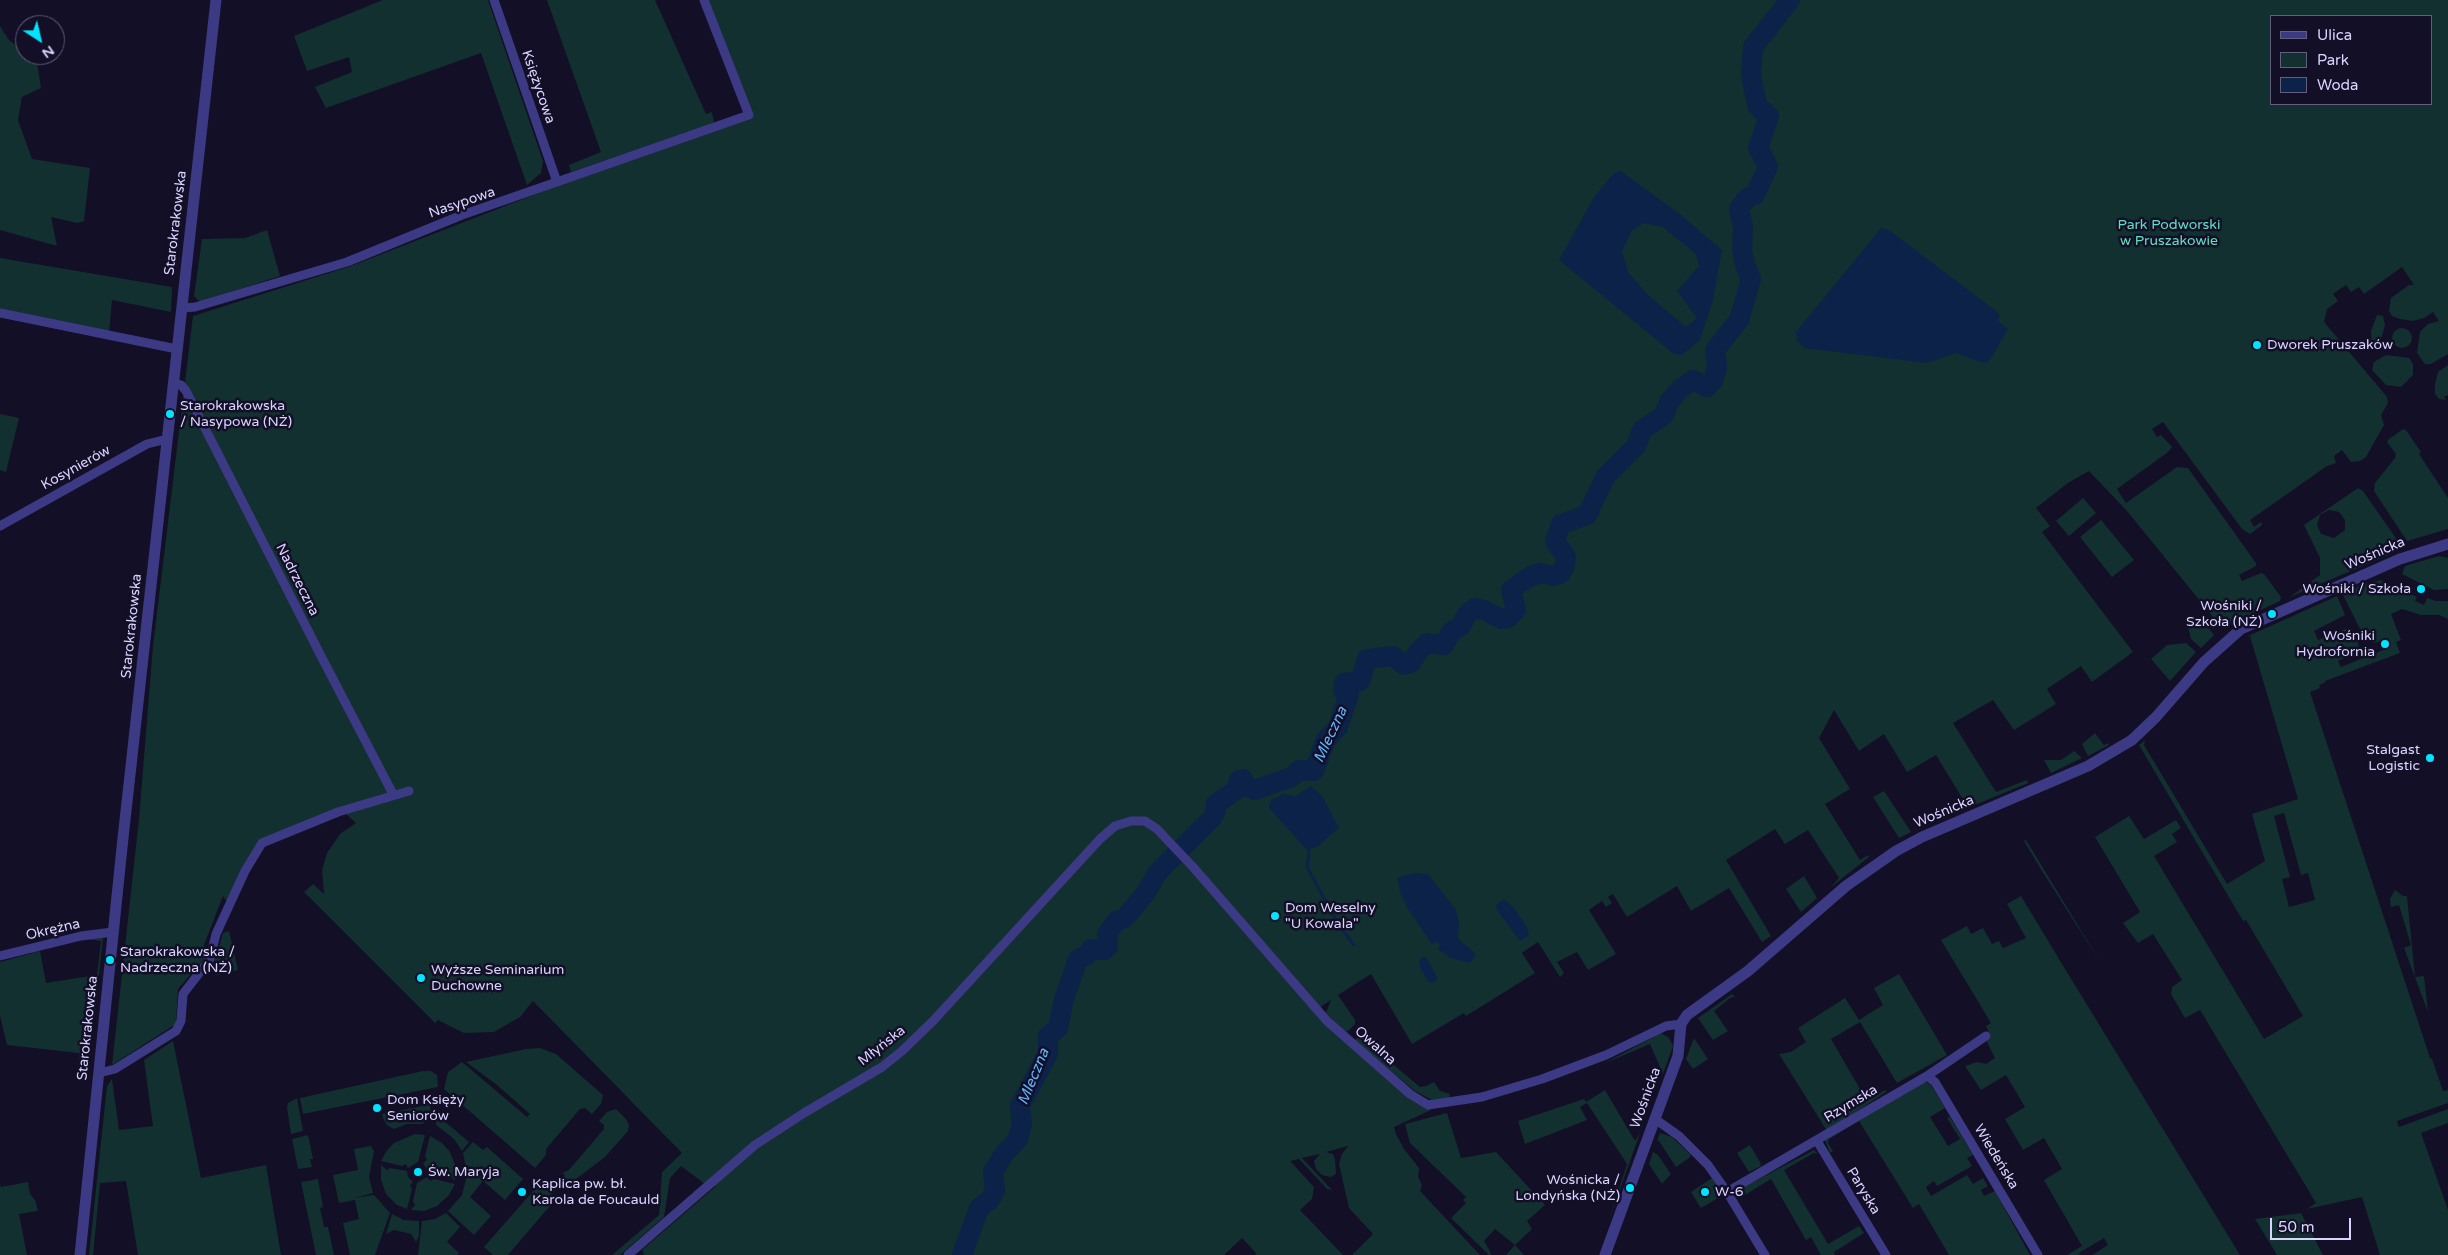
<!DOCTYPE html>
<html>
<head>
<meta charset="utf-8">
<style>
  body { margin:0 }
  #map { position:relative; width:2448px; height:1255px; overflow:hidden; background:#130f26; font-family:"Varela Round",sans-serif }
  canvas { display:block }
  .legend { position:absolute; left:2270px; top:15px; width:162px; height:90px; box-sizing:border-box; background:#130f26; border:1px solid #625e7d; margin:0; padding:6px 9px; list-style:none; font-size:15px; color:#d9d4ff }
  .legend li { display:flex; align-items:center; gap:10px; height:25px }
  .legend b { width:25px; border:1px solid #625e7d }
  .north { position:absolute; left:15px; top:15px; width:50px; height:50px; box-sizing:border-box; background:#130f26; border:1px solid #625e7d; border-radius:50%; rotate:145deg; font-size:14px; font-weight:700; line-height:20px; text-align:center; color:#d9d4ff }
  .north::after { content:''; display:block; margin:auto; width:18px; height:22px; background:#00e5ff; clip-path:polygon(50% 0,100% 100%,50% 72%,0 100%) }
  .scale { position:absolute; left:2270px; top:1218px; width:81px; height:22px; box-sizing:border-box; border:2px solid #d9d4ff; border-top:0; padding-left:6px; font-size:15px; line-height:18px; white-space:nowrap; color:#d9d4ff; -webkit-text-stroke:4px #130f26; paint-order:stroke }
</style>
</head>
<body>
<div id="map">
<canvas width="2448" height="1255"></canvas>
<ul class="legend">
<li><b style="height:6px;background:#3d3a85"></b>Ulica</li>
<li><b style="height:14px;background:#12302f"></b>Park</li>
<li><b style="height:14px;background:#0c2248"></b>Woda</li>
</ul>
<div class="north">N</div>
<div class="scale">50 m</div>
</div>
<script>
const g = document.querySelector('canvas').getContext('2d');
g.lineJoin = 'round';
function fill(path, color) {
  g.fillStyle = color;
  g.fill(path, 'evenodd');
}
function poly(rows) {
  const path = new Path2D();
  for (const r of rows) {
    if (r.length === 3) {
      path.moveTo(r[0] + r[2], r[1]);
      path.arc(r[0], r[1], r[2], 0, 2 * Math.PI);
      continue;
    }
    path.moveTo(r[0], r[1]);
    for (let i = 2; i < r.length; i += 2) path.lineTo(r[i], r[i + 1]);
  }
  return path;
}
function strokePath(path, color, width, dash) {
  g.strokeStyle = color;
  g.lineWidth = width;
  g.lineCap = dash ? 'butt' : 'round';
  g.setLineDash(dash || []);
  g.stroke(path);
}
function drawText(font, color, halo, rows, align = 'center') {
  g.font = font + ' "Varela Round",sans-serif';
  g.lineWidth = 5;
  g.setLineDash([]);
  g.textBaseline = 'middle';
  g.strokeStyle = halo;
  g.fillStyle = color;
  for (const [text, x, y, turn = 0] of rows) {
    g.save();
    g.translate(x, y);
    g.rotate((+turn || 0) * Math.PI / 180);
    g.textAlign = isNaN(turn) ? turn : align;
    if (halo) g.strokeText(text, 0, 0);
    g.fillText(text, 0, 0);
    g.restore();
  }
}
fill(poly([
  [383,0,488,0,543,161,541,173,527,185,481,53,326,108,315,87,352,72,349,57,307,71,294,36],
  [547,0,655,0,706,114,712,112,714,123,571,172,569,165,601,152],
  [707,0,2448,0,2448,354,2431,364,2425,364,2417,353,2420,332,2428,324,2439,321,2433,312,2424,318,2413,321,2400,319,2392,316,2389,311,2391,298,2409,285,2414,285,2402,267,2364,294,2359,287,2351,292,2346,285,2333,294,2338,301,2327,309,2324,322,2387,397,2388,403,2381,415,2384,425,2366,457,2360,461,2351,462,2342,450,2334,456,2336,463,2327,466,2250,520,2254,527,2261,522,2262,525,2250,534,2242,529,2163,422,2152,429,2157,437,2161,435,2172,447,2168,452,2117,489,2126,503,2177,467,2188,468,2256,563,2256,566,2239,575,2242,581,2261,573,2264,574,2281,597,2280,601,2222,628,2127,511,2089,471,2068,483,2036,508,2050,526,2042,532,2133,652,2092,682,2081,666,2047,689,2056,704,2014,730,1993,700,1953,723,1996,792,2027,780,2028,783,1963,810,1962,808,1967,806,1936,755,1907,772,1884,734,1859,751,1834,710,1819,738,1850,789,1825,804,1860,860,1868,855,1869,857,1830,888,1839,878,1808,830,1785,844,1775,829,1726,860,1771,936,1762,942,1729,888,1691,911,1677,886,1627,917,1613,894,1608,897,1612,903,1606,907,1602,901,1589,910,1616,954,1588,970,1577,952,1557,962,1564,973,1560,977,1538,942,1522,953,1535,973,1466,1016,1464,1013,1412,1044,1371,974,1338,995,1355,1020,1355,1024,1348,1031,1344,1032,1326,1013,1331,1000,1323,1005,1320,1008,1350,1041,1431,1110,1394,1127,1396,1134,1404,1149,1419,1168,1418,1177,1422,1185,1420,1191,1480,1255,1352,1255,1373,1234,1349,1208,1339,1164,1342,1154,1348,1146,1326,1152,1333,1154,1335,1159,1336,1174,1331,1177,1322,1175,1316,1169,1314,1161,1320,1154,1302,1158,1332,1190,1327,1189,1299,1159,1290,1161,1314,1187,1312,1199,1300,1210,1343,1255,1255,1255,1256,1253,1242,1238,1224,1255,644,1255,642,1250,716,1186,710,1179,705,1184,681,1166,670,1178,664,1217,620,1255,612,1255,659,1215,662,1172,682,1153,533,1001,520,1017,494,1032,464,1033,438,1020,435,1023,304,892,313,884,324,894,322,870,327,853,340,834,356,823,345,813,266,845,242,871,227,902,223,896,204,945,208,954,178,989,176,1024,112,1065,139,819,153,646,193,316,351,266,549,189,751,119,751,112],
  [2272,16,2432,16,2432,104,2272,104],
  [0,26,9,40,25,52,25,55,37,62,41,88,22,97,18,120,32,159,90,168,84,221,77,223,51,217,57,246,0,230],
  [267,230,280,276,200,302,194,296,202,239,245,238],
  [0,258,172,287,171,312,112,300,109,333,0,310],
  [2377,315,2383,316,2385,325,2379,346,2374,348,2371,346,2371,331],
  [2402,338,10],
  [2386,355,2409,358,2413,364,2413,375,2401,387,2386,385,2372,370,2374,362],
  [2448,365,2448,395,2444,397,2446,400,2439,399,2435,394,2435,384,2438,372],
  [0,414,19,418,6,472,0,470],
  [2403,429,2406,430,2421,452,2419,454,2448,498,2448,529,2407,541,2374,491,2375,483,2395,458,2396,454,2387,442,2389,439],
  [2358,488,2363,491,2398,541,2395,543,2396,548,2393,553,2290,597,2320,575,2320,558,2304,525],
  [2329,510,2339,512,2345,520,2345,530,2334,538,2321,534,2317,525,2320,515],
  [2083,498,2096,513,2069,536,2056,521],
  [2101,520,2134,560,2112,577,2080,537],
  [2439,556,2448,558,2448,589,2434,590,2402,574,2405,566],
  [2381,580,2417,597,2415,601,2424,605,2427,598,2436,601,2448,601,2448,619,2439,615,2421,615,2402,609,2391,614,2401,640,2396,642,2400,653,2325,681,2324,683,2319,685,2320,688,2310,692,2430,1058,2432,1059,2443,1091,2448,1090,2448,1103,2397,1121,2399,1127,2448,1109,2448,1123,2421,1133,2448,1210,2448,1255,2380,1255,2362,1197,2307,1209,2316,1203,2200,1010,2185,1018,2171,994,2172,987,2182,980,2153,934,2138,943,2123,923,2140,912,2095,837,2129,816,2144,839,2176,820,2181,828,2172,834,2177,842,2154,856,2264,1039,2303,1016,2246,920,2243,921,2139,745,2145,740,2144,745,2227,884,2265,861,2252,814,2298,799,2250,636,2246,637,2337,596,2345,615,2314,631,2318,640,2345,629,2352,629,2359,646,2355,653,2338,661,2341,667,2383,650,2391,646,2388,638,2375,643,2366,641,2342,593,2365,584],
  [2284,813,2301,875,2308,873,2315,900,2289,907,2282,879,2290,877,2274,816],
  [2193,617,2201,619,2214,635,2201,648,2191,639,2188,627],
  [2186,643,2196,652,2170,681,2151,659,2167,645],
  [2095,733,2104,745,2108,743,2109,745,2088,756,2082,744],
  [2074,751,2082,758,2051,773,2044,760,2061,760],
  [1884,791,1911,832,1899,838,1873,797],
  [2026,840,2102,965,2042,871,2024,841],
  [1804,876,1817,898,1801,912,1786,889],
  [2395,890,2403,896,2407,896,2415,977,2424,976,2428,1012,2404,948,2411,945,2399,905,2391,907,2390,899],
  [2021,896,2059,959,2240,1255,2092,1255,2108,1245,2104,1238,2079,1253,2080,1255,2067,1255,2082,1246,2044,1180,2062,1169,2044,1138,2023,1150,2005,1119,2025,1107,2006,1075,1981,1090,1965,1066,1977,1062,1986,1064,1995,1058,1986,1040,1991,1037,1986,1026,1991,1023,1941,940,1967,926,1971,934,1983,928,1992,944,1999,941,2003,948,2026,938,2007,904],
  [229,931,238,970,217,975,212,970,223,933],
  [103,938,89,1068,78,1068,79,1053,7,1045,0,1016,0,962,40,951,46,983,97,975,101,941,86,939],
  [1899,974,1947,1055,1897,1083,1860,1022,1831,1039,1867,1101,1885,1090,1886,1092,1827,1131,1779,1054,1791,1052,1806,1042,1798,1028,1845,998,1859,1020,1883,1005,1874,988],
  [1732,994,1735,997,1730,998,1714,1011,1728,1031,1713,1040,1698,1018],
  [1661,1033,1669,1038,1673,1046,1663,1074,1650,1044,1603,1064],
  [1358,1035,1420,1087,1426,1086,1434,1082,1440,1091,1450,1094,1449,1099,1432,1100,1415,1091,1355,1041],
  [1694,1038,1708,1059,1693,1069,1686,1059],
  [173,1041,201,1178,266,1165,281,1255,138,1255,126,1181,100,1183,93,1255,89,1255,107,1086,112,1079,119,1130,153,1126,144,1060],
  [540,1048,556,1054,603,1095,601,1104,592,1114,585,1108,580,1109,546,1149,546,1155,535,1168,444,1089,448,1072,462,1062,527,1117,530,1114,497,1085,466,1062,526,1049],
  [423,1071,431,1071,437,1075,438,1087,303,1114,300,1098],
  [1924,1081,1931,1085,1945,1108,1930,1117,1948,1146,1960,1139,1947,1118,1950,1117,1973,1155,1967,1158,1972,1166,1937,1186,1934,1181,1926,1187,1931,1196,1967,1175,1973,1184,1983,1178,1988,1186,1981,1190,1984,1196,1995,1191,2030,1255,1949,1255,1919,1204,1913,1208,1859,1121,1829,1139,1828,1143,1833,1151,1830,1153,1825,1140],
  [1605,1090,1635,1141,1640,1133,1608,1223,1627,1164,1587,1103,1580,1107,1587,1120,1525,1144,1518,1121,1584,1099,1586,1102],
  [297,1098,303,1131,291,1134,287,1107,288,1103],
  [428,1105,431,1105,429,1116,427,1120,422,1124,407,1124,394,1129,387,1125,383,1118,382,1114],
  [616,1109,626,1119,629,1125,628,1131,605,1157,572,1182,566,1178,550,1196,555,1200,508,1255,493,1255,484,1247,541,1182,551,1191,565,1175,562,1173,569,1170,604,1129,604,1125,599,1121,607,1112],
  [1447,1113,1461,1158,1496,1152,1545,1205,1527,1221,1532,1229,1515,1245,1524,1255,1506,1255,1515,1245,1495,1229,1484,1241,1490,1251,1491,1255,1489,1255,1451,1218,1466,1203,1463,1200,1466,1197,1410,1143,1405,1124],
  [437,1115,469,1142,462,1151,454,1139,436,1125],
  [1660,1133,1672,1137,1691,1155,1689,1158,1676,1167,1659,1141,1657,1141],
  [415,1134,425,1135,418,1162,408,1168,406,1164,402,1166,381,1161,387,1150,394,1143],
  [308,1135,313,1159,310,1159,312,1167,298,1169,292,1139],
  [430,1136,442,1143,450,1152,456,1167,455,1180,450,1176,447,1178,429,1173,423,1163,427,1160,425,1156],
  [473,1142,483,1150,487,1147,523,1179,505,1200,483,1181,470,1197,491,1216,474,1235,448,1211,462,1195,467,1175,486,1176,489,1173,488,1168,483,1168,481,1173,475,1175,467,1173,463,1153],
  [1750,1145,1760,1162,1761,1166,1749,1172,1737,1153],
  [371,1146,374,1151,369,1177,373,1193,354,1198,374,1195,390,1213,375,1255,350,1255,343,1223,359,1219,355,1200,339,1203,333,1175,358,1170,354,1149],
  [1814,1150,1818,1154,1814,1153,1784,1170,1828,1244,1859,1226,1864,1233,1834,1252,1835,1255,1821,1255,1811,1237,1806,1240,1771,1179,1740,1198,1738,1192,1740,1189],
  [1653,1152,1658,1155,1671,1174,1662,1184,1649,1164],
  [381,1165,387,1170,390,1168,407,1171,408,1177,413,1182,410,1185,412,1189,407,1209,397,1205,386,1194,381,1180],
  [427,1177,430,1181,434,1179,455,1184,449,1195,437,1206,424,1211,411,1210,415,1205,413,1201,417,1183],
  [1712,1178,1723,1195,1701,1208,1691,1192],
  [318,1179,323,1207,320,1208,324,1227,328,1227,334,1255,316,1255,301,1182],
  [28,1182,30,1194,35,1200,38,1211,19,1214,27,1255,0,1255,0,1185,1,1187],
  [446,1213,460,1227,447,1242,459,1253,457,1255,418,1255,422,1221,435,1219],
  [2301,1213,2323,1255,2277,1255,2255,1219],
  [392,1214,404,1220,419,1221,419,1236,416,1242,411,1234,394,1230,386,1234]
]), '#12302f');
fill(poly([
  [1621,171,1681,215,1722,250,1713,300,1700,340,1682,355,1674,354,1559,260,1594,197,1614,173],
  [1643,223,1663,227,1696,254,1699,266,1677,291,1697,318,1686,327,1648,295,1628,272,1622,251,1632,231],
  [1881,228,1889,230,2000,314,1998,321,2008,329,1990,360,1986,363,1980,362,1956,353,1927,363,1805,348,1797,341,1796,332],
  [1311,786,1322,796,1339,828,1318,846,1307,850,1269,808,1271,800,1275,798,1284,794,1296,796],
  [1414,873,1428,874,1456,910,1459,923,1458,939,1475,953,1474,959,1469,963,1451,958,1438,949,1440,946,1438,942,1432,944,1408,909,1401,895,1397,878],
  [1504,899,1514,908,1527,927,1529,935,1520,941,1497,910,1496,905],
  [1422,957,1426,957,1438,979,1433,983,1428,981,1420,968,1419,960]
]), '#0c2248');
strokePath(poly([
  [1309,850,1307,867,1338,924,1354,945]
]), '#0c2248', 3);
strokePath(poly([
  [962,1255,978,1211,980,1207,990,1200,995,1191,993,1172,1004,1154,1018,1139,1022,1125,1020,1106,1048,1053,1048,1036,1058,1028,1064,999,1078,959,1087,955,1091,949,1105,950,1108,947,1107,934,1116,921,1123,919,1128,914,1145,894,1158,872,1211,819,1215,813,1216,804,1236,790,1239,780,1243,779,1245,785,1254,790,1292,777,1299,770,1314,771,1326,740,1338,727,1349,694,1343,690,1344,683,1360,681,1367,659,1393,656,1404,665,1411,663,1418,652,1427,643,1444,645,1452,631,1461,626,1467,614,1475,608,1484,610,1501,619,1508,618,1516,610,1511,590,1529,577,1540,573,1554,576,1561,573,1565,565,1566,557,1555,541,1561,524,1587,515,1606,476,1636,446,1642,430,1664,415,1669,402,1680,389,1693,380,1707,387,1713,381,1717,367,1715,350,1739,320,1751,279,1745,265,1742,249,1743,227,1739,209,1747,198,1755,195,1768,166,1758,148,1769,116,1758,107,1754,91,1751,74,1753,47,1790,0]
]), '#0c2248', 20);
strokePath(poly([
  [494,0,557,182],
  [182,308,195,307,347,262,462,215,749,115,704,0],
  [0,313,177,349],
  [174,383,181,385,186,391,321,656,393,794],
  [0,526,147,444,167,439],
  [0,956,81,936,113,932],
  [99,1073,115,1069,176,1031,181,1021,183,994,210,959,216,934,245,871,262,843,338,812,409,791],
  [1927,1076,1935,1082,2038,1255],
  [1655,1119,1679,1136,1708,1165,1727,1192,1765,1255],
  [1817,1141,1886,1255],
  [1727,1192,1927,1076,1986,1036],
  [628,1255,755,1145,804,1113,882,1067,902,1051,933,1021,1100,839,1115,826,1131,821,1145,821,1157,829,1193,867,1327,1021,1410,1094,1428,1105,1482,1097,1542,1079,1606,1055,1666,1026,1681,1024]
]), '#3d3a85', 9);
strokePath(poly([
  [80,1255,123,838,216,0],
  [1605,1255,1678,1056,1681,1024,1687,1015,1748,971,1846,886,1896,851,1922,837,2088,766,2132,740,2156,717,2204,662,2241,629,2400,559,2448,544]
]), '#3d3a85', 11);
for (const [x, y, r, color] of [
  [2257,345,5,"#00e5ff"],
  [170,414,5,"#00e5ff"],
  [2421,589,5,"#00e5ff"],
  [2272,614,5,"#00e5ff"],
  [2385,644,5,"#00e5ff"],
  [2430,758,5,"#00e5ff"],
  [1275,916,5,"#00e5ff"],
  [110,960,5,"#00e5ff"],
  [421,978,5,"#00e5ff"],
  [377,1108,5,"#00e5ff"],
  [418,1172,5,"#00e5ff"],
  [1630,1188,5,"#00e5ff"],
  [522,1192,5,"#00e5ff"],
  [1705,1192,5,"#00e5ff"]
]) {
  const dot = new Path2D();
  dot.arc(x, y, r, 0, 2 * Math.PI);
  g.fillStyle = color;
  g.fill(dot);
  strokePath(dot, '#130f26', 2);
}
drawText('14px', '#d9d4ff', '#130f26', [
  ["Księżycowa",538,87,71],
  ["Nasypowa",462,203,-19],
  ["Starokrakowska",176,223,-83],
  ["Kosynierów",76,468,-29],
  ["Wośnicka",2375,554,-23],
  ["Nadrzeczna",297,580,63],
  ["Starokrakowska",132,626,-84],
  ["Wośnicka",1944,812,-23],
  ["Okrężna",53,930,-13],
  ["Starokrakowska",88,1028,-84],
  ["Młyńska",882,1046,-38],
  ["Owalna",1375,1046,42],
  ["Wośnicka",1646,1098,-70],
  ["Rzymska",1851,1104,-31],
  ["Wiedeńska",1996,1157,59],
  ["Paryska",1863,1191,59]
]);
drawText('14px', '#5fe0c0', '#130f26', [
  ["Park Podworski",2169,225],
  ["w Pruszakowie",2169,241]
]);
drawText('14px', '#d9d4ff', '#130f26', [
  ["Dworek Pruszaków",2267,345],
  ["Starokrakowska",180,406],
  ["/ Nasypowa (NŻ)",180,422],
  ["Wośniki / Szkoła",2411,589,"right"],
  ["Wośniki /",2262,606,"right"],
  ["Szkoła (NŻ)",2262,622,"right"],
  ["Wośniki",2375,636,"right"],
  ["Hydrofornia",2375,652,"right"],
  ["Stalgast",2420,750,"right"],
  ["Logistic",2420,766,"right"],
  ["Dom Weselny",1285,908],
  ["\"U Kowala\"",1285,924],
  ["Starokrakowska /",120,952],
  ["Nadrzeczna (NŻ)",120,968],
  ["Wyższe Seminarium",431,970],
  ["Duchowne",431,986],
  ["Dom Księży",387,1100],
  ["Seniorów",387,1116],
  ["Św. Maryja",428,1172],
  ["Wośnicka /",1620,1180,"right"],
  ["Londyńska (NŻ)",1620,1196,"right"],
  ["Kaplica pw. bł.",532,1184],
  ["Karola de Foucauld",532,1200],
  ["W-6",1715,1192]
], 'left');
drawText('italic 15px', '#62b6ff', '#130f26', [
  ["Mleczna",1331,735,-65],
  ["Mleczna",1034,1077,-68]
]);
</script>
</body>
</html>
